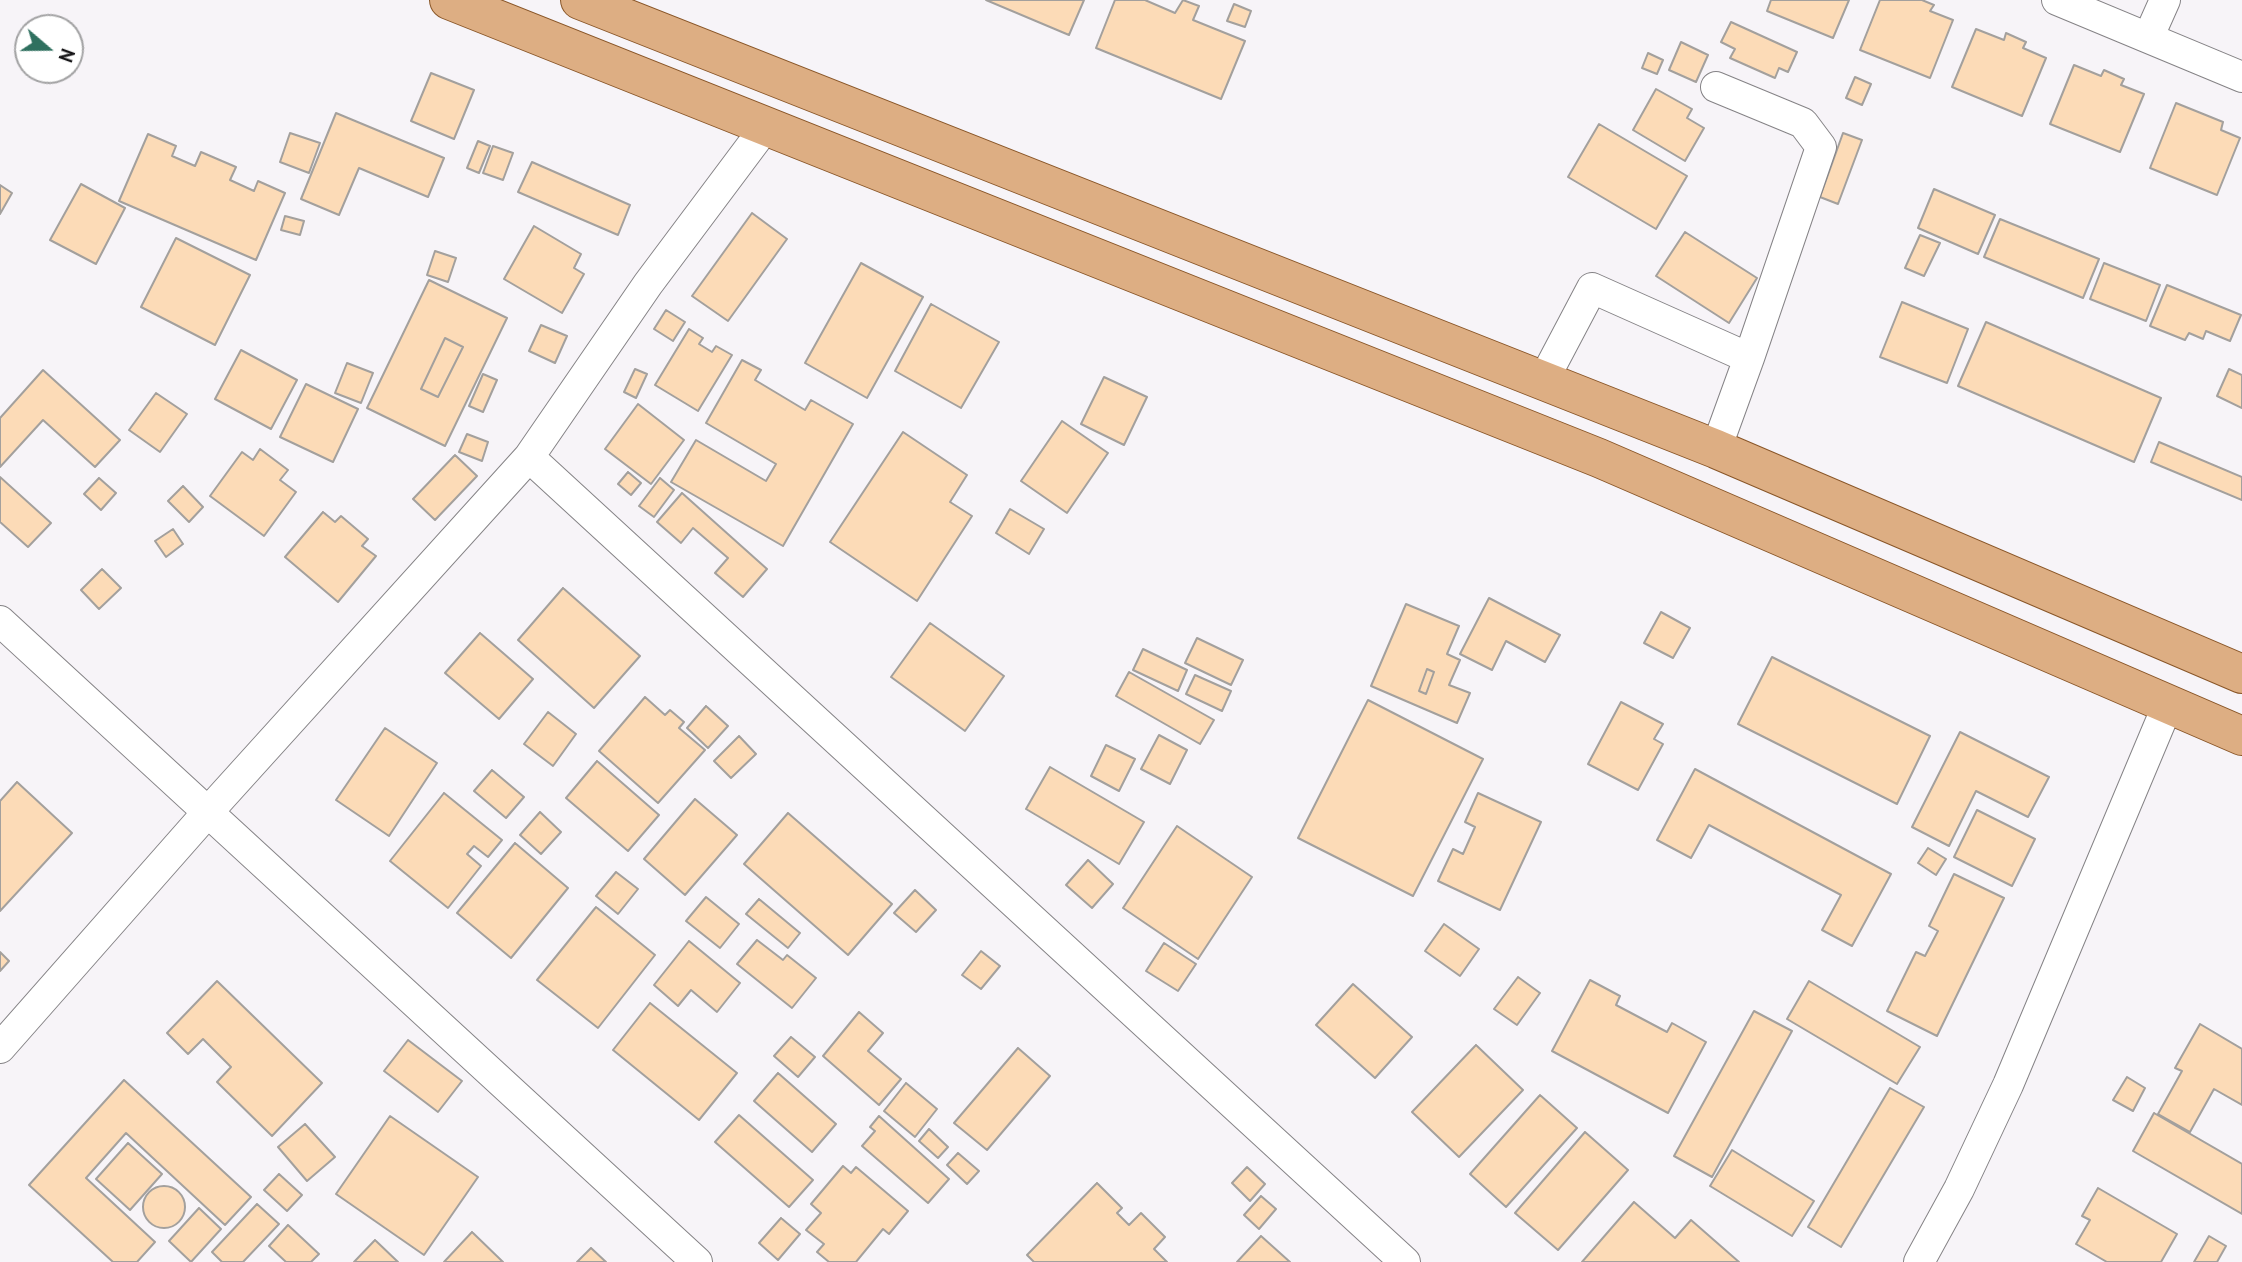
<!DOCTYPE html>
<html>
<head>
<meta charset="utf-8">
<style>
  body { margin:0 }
  #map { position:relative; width:2242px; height:1262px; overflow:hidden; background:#f7f4f8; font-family:"PT Sans",sans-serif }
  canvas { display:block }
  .north { position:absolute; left:14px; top:14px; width:70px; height:70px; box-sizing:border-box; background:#fff; border:2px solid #a2a2a3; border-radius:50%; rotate:110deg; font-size:19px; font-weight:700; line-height:28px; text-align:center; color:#171618 }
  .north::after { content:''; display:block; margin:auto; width:24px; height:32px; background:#2f705f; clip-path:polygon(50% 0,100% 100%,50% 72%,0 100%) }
</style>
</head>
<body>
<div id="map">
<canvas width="2242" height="1262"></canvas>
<div class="north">N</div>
</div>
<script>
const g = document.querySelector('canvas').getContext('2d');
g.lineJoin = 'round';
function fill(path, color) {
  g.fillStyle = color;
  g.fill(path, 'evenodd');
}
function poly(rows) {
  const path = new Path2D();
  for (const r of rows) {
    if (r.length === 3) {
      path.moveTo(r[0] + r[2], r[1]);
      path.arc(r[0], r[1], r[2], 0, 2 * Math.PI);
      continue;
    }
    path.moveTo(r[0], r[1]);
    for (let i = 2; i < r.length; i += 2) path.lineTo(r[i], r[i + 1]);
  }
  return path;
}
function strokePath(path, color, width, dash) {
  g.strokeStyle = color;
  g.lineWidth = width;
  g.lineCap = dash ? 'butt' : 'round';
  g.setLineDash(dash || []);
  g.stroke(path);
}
const building = poly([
  [986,0,1084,0,1069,35,986,0],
  [1115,0,1145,0,1175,13,1183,0,1199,6,1193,20,1245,41,1221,99,1096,48,1115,0],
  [1771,0,1849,0,1833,38,1767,11,1771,0],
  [1880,0,1922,0,1934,5,1930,11,1953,20,1930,78,1860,50,1880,0],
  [1234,4,1251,11,1245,27,1227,21,1234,4],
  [1731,22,1797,52,1788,72,1779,68,1775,78,1730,58,1735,49,1721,42,1731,22],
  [1976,29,2004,40,2006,33,2026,42,2023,48,2046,58,2022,116,1952,87,1976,29],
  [1681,42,1708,55,1696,82,1669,70,1681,42],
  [1648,53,1663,60,1657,74,1642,68,1648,53],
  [2074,65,2101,76,2104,70,2124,79,2121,85,2144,94,2120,152,2050,124,2074,65],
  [431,73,474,90,454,139,411,121,431,73],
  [1855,77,1871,84,1862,105,1846,98,1855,77],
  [1656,89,1692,109,1687,118,1704,128,1685,161,1633,130,1656,89],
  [2176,103,2223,122,2221,130,2240,138,2217,195,2150,168,2176,103],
  [336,113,444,158,428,197,359,168,339,215,301,199,336,113],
  [1599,124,1687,176,1656,229,1568,177,1599,124],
  [290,133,320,143,309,173,280,162,290,133],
  [1843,133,1862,140,1838,204,1820,197,1843,133],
  [148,134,176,146,172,156,195,166,201,152,236,167,230,180,254,191,258,181,285,193,256,260,119,201,148,134],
  [478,141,490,146,479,173,467,168,478,141],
  [493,146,513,153,503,180,483,173,493,146],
  [532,162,630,205,618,235,518,192,532,162],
  [81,184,125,208,96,264,50,240,81,184],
  [0,185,12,193,0,214,0,185],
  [1934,189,1995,215,1978,254,1918,228,1934,189],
  [752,213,787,239,728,321,692,296,752,213],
  [285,216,304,221,300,235,281,230,285,216],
  [2000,219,2099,259,2083,298,1984,257,2000,219],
  [534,226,581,254,574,268,584,274,562,313,504,279,534,226],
  [1685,232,1757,278,1729,323,1656,276,1685,232],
  [1920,235,1940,243,1924,276,1905,268,1920,235],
  [176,238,250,275,215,345,141,307,176,238],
  [435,251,456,258,448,282,427,275,435,251],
  [861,263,923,297,867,398,805,363,861,263],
  [2104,263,2160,285,2146,321,2090,299,2104,263],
  [429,280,507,318,445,446,367,408,429,280],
  [445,338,463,347,438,397,421,389,445,338],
  [2167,285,2241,315,2230,341,2206,331,2203,339,2189,333,2185,340,2150,326,2167,285],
  [1902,302,1968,329,1947,383,1880,357,1902,302],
  [931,304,999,342,961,408,895,371,931,304],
  [666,310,685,322,673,341,654,329,666,310],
  [1986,322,2161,398,2134,462,1958,386,1986,322],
  [541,325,567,336,555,363,529,351,541,325],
  [689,329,703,338,699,344,712,352,716,346,732,355,698,411,655,385,689,329],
  [445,338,463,347,438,397,421,389,445,338],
  [241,350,297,380,271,429,215,399,241,350],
  [742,360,761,370,755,380,805,410,811,400,853,424,783,546,671,482,696,440,766,481,776,464,706,423,742,360],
  [347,363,373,373,361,403,335,393,347,363],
  [635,369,647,374,636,398,624,392,635,369],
  [2229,369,2242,375,2242,408,2217,396,2229,369],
  [43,370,120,440,95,467,43,420,0,467,0,418,43,370],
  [483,374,497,380,483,412,469,406,483,374],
  [1104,377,1147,397,1124,445,1081,424,1104,377],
  [306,384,358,409,333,462,280,437,306,384],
  [156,393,187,414,160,452,129,430,156,393],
  [638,404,684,440,651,484,605,449,638,404],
  [1062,421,1108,453,1067,513,1021,481,1062,421],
  [903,432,967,475,950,502,972,516,917,601,830,542,903,432],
  [467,434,488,442,482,461,459,452,467,434],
  [2159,442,2242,477,2242,500,2151,462,2159,442],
  [260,449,288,470,280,480,296,492,264,536,210,496,242,452,253,460,260,449],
  [455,455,477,476,435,520,413,499,455,455],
  [628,472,641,483,631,495,618,484,628,472],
  [0,477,51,523,28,547,0,522,0,477],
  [99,478,116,493,101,510,84,494,99,478],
  [660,478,674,490,654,517,639,506,660,478],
  [183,486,203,507,189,522,168,501,183,486],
  [682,493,767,569,743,597,715,573,728,558,693,528,681,543,657,522,682,493],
  [1010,509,1044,529,1029,554,996,533,1010,509],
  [323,512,335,522,341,516,368,539,362,546,376,556,338,602,285,557,323,512],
  [173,529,183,544,166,557,155,541,173,529],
  [102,569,121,588,99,609,81,590,102,569],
  [563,588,640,656,594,708,518,640,563,588],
  [1489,598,1560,635,1545,662,1506,641,1492,670,1460,654,1489,598],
  [1406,604,1459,626,1447,654,1460,660,1449,685,1470,693,1457,723,1371,686,1406,604],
  [1427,669,1434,672,1426,694,1419,691,1427,669],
  [1661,612,1690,628,1673,658,1644,643,1661,612],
  [930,623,1004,676,965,731,891,677,930,623],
  [480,633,533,679,499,719,445,673,480,633],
  [1197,638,1243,660,1231,685,1185,663,1197,638],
  [1143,649,1187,670,1178,691,1133,670,1143,649],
  [1772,657,1930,736,1897,804,1738,724,1772,657],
  [1427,669,1434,672,1426,694,1419,691,1427,669],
  [1129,672,1214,720,1200,744,1116,696,1129,672],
  [1195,675,1231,691,1222,711,1186,694,1195,675],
  [645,697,665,715,670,710,684,722,679,728,705,750,658,803,599,751,645,697],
  [1368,700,1483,759,1413,896,1298,838,1368,700],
  [1621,702,1663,724,1654,739,1663,744,1638,790,1588,764,1621,702],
  [706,706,728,726,708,748,687,728,706,706],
  [548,712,576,734,553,766,524,744,548,712],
  [385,728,437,763,389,836,336,800,385,728],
  [1960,732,2049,777,2028,817,1976,791,1949,846,1912,827,1960,732],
  [1159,735,1187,750,1170,784,1141,769,1159,735],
  [739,736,756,754,731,778,714,761,739,736],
  [1106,745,1135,759,1119,791,1091,776,1106,745],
  [597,761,659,815,628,851,566,798,597,761],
  [1050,767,1144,822,1119,864,1026,809,1050,767],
  [1695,769,1891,874,1852,946,1822,930,1841,895,1709,825,1691,858,1657,840,1695,769],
  [492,770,524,797,506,818,474,791,492,770],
  [17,782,72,833,0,911,0,801,17,782],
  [444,793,502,840,488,857,474,846,467,854,481,866,448,908,390,861,444,793],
  [1478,793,1541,822,1500,910,1438,881,1453,849,1463,854,1475,827,1465,822,1478,793],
  [695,799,737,835,685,895,644,859,695,799],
  [1977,810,2035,839,2012,886,1954,857,1977,810],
  [540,812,561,832,541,854,520,835,540,812],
  [788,813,892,904,848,955,744,864,788,813],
  [1177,826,1252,877,1198,959,1123,908,1177,826],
  [515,843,568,888,511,958,457,913,515,843],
  [1928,848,1946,859,1936,875,1918,863,1928,848],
  [1088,860,1113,884,1092,908,1066,885,1088,860],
  [616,872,638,889,618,914,596,896,616,872],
  [1954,874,2004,898,1937,1036,1887,1011,1916,952,1925,956,1938,931,1929,926,1954,874],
  [915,890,936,910,916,932,894,913,915,890],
  [706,897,739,924,720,948,686,921,706,897],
  [759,899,800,933,788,948,746,914,759,899],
  [596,907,655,955,598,1028,537,980,596,907],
  [1444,924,1479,949,1460,976,1425,951,1444,924],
  [757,940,783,960,787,955,816,978,792,1008,737,964,757,940],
  [689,941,740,983,717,1012,691,990,678,1006,654,985,689,941],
  [1164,943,1196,964,1178,991,1146,971,1164,943],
  [981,951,1000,966,981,989,962,975,981,951],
  [0,952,9,961,0,971,0,952],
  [1518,977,1540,993,1517,1025,1494,1009,1518,977],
  [1590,980,1620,996,1616,1005,1667,1032,1672,1023,1706,1042,1668,1113,1552,1051,1590,980],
  [217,981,322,1083,272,1136,217,1082,231,1067,203,1039,188,1054,167,1033,217,981],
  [1809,981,1920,1047,1897,1084,1787,1019,1809,981],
  [1353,984,1412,1037,1375,1078,1316,1025,1353,984],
  [650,1003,737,1073,699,1120,613,1050,650,1003],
  [1754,1011,1792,1031,1712,1177,1674,1156,1754,1011],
  [859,1012,883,1033,868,1051,901,1079,879,1105,823,1056,859,1012],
  [2200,1024,2242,1049,2242,1105,2214,1089,2190,1132,2158,1114,2182,1071,2175,1068,2200,1024],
  [791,1037,815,1057,798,1077,774,1056,791,1037],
  [408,1040,462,1081,438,1112,384,1071,408,1040],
  [1476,1045,1523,1090,1459,1157,1412,1112,1476,1045],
  [1018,1048,1050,1076,987,1150,954,1123,1018,1048],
  [778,1073,836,1124,812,1152,754,1101,778,1073],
  [2127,1077,2145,1088,2133,1111,2113,1100,2127,1077],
  [124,1080,251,1197,225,1225,126,1133,86,1178,155,1242,137,1262,113,1262,29,1185,124,1080],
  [906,1083,937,1109,915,1137,884,1111,906,1083],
  [1890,1088,1924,1107,1841,1247,1808,1227,1890,1088],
  [1540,1095,1577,1128,1506,1207,1470,1174,1540,1095],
  [2154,1113,2242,1164,2242,1214,2133,1151,2154,1113],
  [739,1115,813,1180,789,1207,715,1142,739,1115],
  [390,1116,478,1177,424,1255,336,1194,390,1116],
  [879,1116,949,1179,928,1203,862,1146,875,1131,870,1127,879,1116],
  [305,1124,335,1157,307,1181,278,1147,305,1124],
  [929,1129,948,1147,938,1158,919,1141,929,1129],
  [1585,1132,1628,1170,1558,1250,1515,1213,1585,1132],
  [128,1143,162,1174,130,1210,96,1179,128,1143],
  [1732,1150,1814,1201,1792,1236,1710,1186,1732,1150],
  [958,1153,979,1171,967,1184,947,1165,958,1153],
  [843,1166,851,1173,856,1167,908,1211,889,1234,883,1229,856,1262,829,1262,817,1252,824,1244,806,1230,821,1213,811,1204,843,1166],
  [1247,1167,1265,1184,1250,1201,1232,1183,1247,1167],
  [279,1174,302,1195,287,1211,264,1190,279,1174],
  [1097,1183,1122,1208,1117,1213,1129,1225,1141,1213,1165,1237,1154,1249,1167,1262,1034,1262,1027,1255,1097,1183],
  [164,1207,21],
  [2098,1188,2177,1234,2161,1262,2107,1262,2076,1244,2090,1220,2082,1216,2098,1188],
  [1261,1196,1276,1209,1259,1229,1244,1215,1261,1196],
  [1634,1202,1675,1238,1691,1220,1739,1262,1582,1262,1634,1202],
  [257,1204,279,1224,243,1262,222,1262,212,1252,257,1204],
  [199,1208,221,1229,191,1262,169,1241,199,1208],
  [781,1218,800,1234,778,1260,759,1243,781,1218],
  [288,1225,319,1254,311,1262,286,1262,269,1246,288,1225],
  [472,1232,503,1262,444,1262,472,1232],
  [1261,1236,1290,1262,1237,1262,1261,1236],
  [2209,1236,2226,1246,2217,1262,2194,1262,2209,1236],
  [375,1240,398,1262,354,1262,375,1240],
  [591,1248,606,1262,577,1262,591,1248]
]);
fill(building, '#fcdbb7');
strokePath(building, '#a3a09d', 2);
const minor = poly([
  [2057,0,2242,77],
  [2149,36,2165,0],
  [1716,87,1803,123,1821,147,1749,358],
  [1544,379,1592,288,1749,358,1716,449],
  [529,457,1405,1262],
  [0,621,697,1262],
  [0,1048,207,813,529,457,648,284,767,125],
  [1919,1262,1959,1189,2008,1085,2169,702]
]);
const primary = poly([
  [449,0,1599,458,2242,736],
  [580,0,1716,449,2242,674]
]);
strokePath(minor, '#858386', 32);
strokePath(primary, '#895628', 40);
strokePath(minor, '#fff', 30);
strokePath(primary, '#ddae83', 38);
</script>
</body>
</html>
